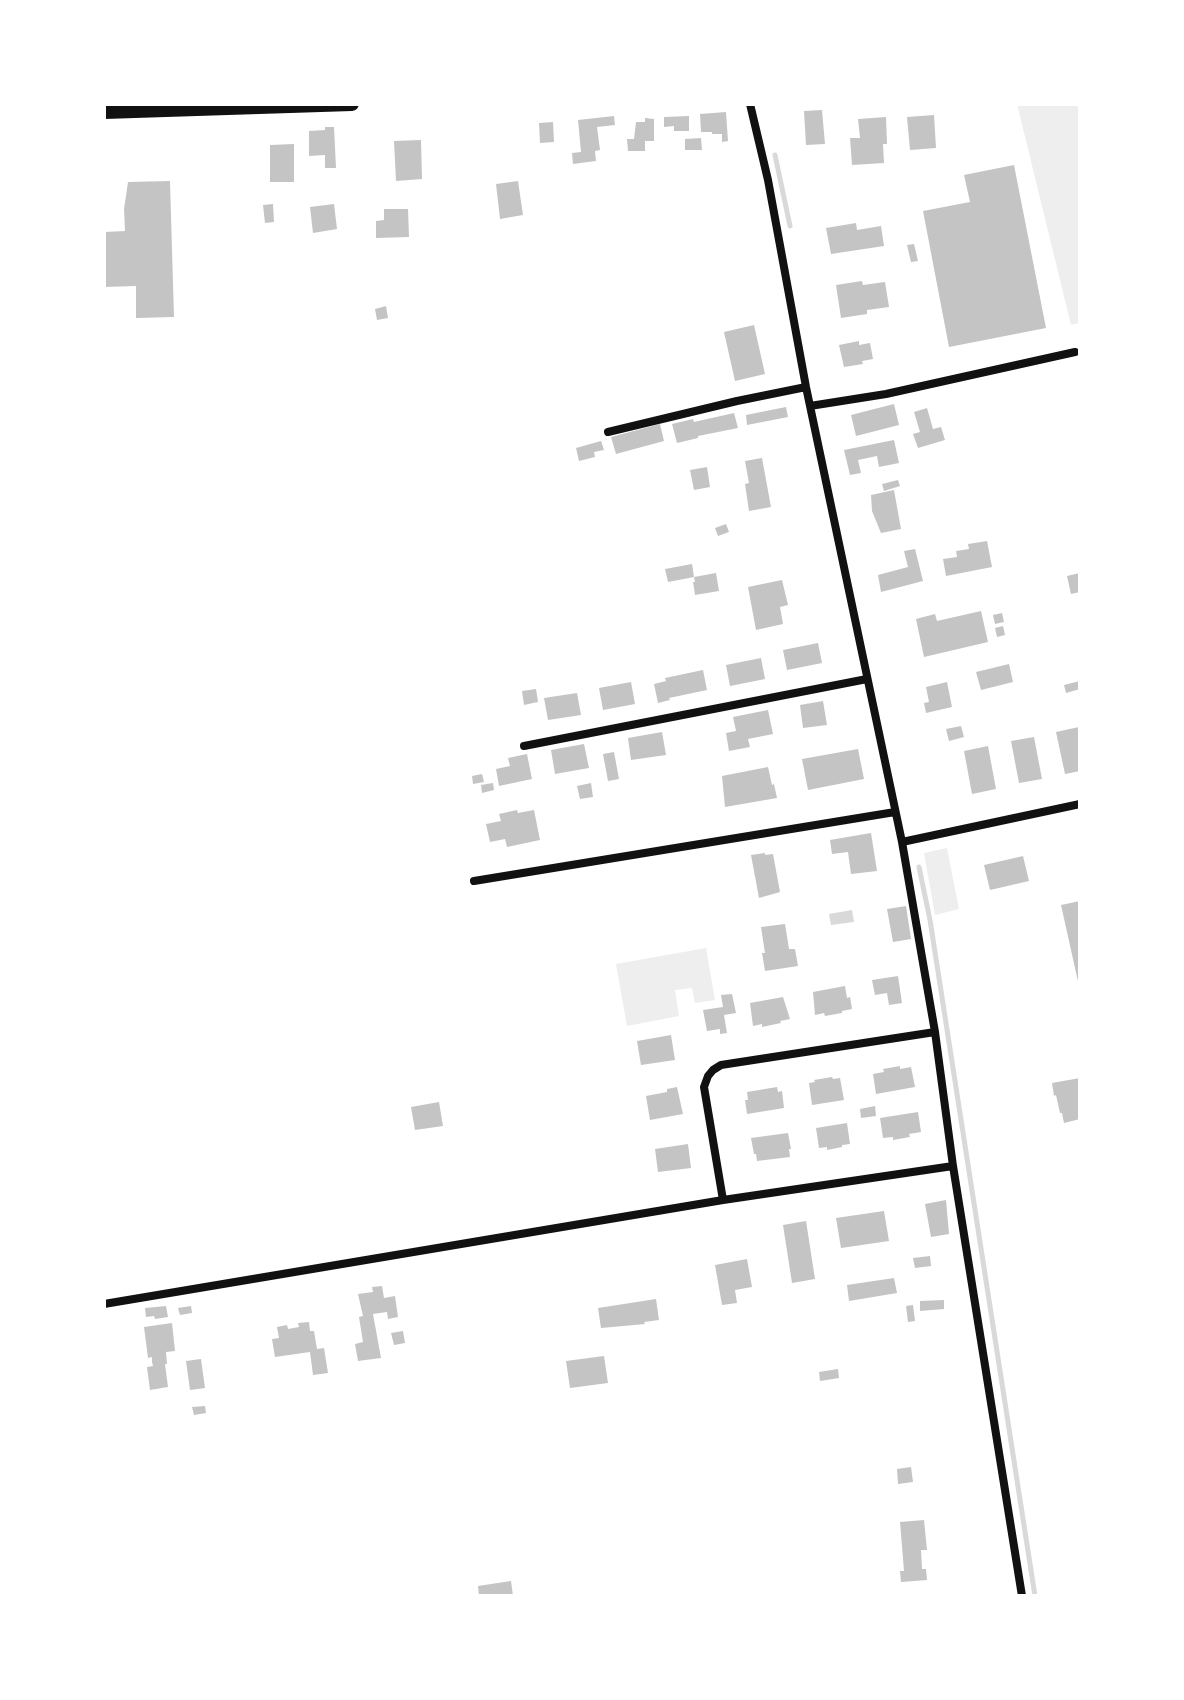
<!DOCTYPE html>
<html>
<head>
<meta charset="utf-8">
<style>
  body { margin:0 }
  #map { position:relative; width:1184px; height:1700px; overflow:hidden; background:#fff; font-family:Jost,sans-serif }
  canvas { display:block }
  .frame { position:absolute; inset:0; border:106px solid #fff; pointer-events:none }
</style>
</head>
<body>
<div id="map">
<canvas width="1184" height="1700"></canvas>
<div class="frame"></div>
</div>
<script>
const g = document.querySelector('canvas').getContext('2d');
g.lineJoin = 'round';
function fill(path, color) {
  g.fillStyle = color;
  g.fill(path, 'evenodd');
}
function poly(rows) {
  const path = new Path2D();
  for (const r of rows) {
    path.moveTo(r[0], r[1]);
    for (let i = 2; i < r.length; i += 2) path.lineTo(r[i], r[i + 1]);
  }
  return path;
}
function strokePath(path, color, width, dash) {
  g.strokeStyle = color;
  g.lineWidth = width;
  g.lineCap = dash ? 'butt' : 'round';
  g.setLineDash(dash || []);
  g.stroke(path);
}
fill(poly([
  [1017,104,1080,104,1080,323,1071,325],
  [947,848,959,909,935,915,924,853],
  [706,948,715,1000,695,1003,692,988,675,990,679,1016,627,1026,616,964]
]), '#eee');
fill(poly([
  [852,910,854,922,831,925,829,914]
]), '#d9d9d9');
strokePath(poly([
  [775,155,790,226],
  [919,867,930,920,1035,1596]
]), '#d9d9d9', 5);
fill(poly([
  [822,110,825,144,806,145,804,111],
  [726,112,728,141,722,142,722,134,712,134,712,132,701,132,700,114],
  [934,115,936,148,910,150,907,117],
  [614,116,615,125,597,127,600,150,595,151,596,161,573,164,572,153,581,152,578,120],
  [689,116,689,131,674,131,674,126,664,127,664,117],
  [886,117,887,144,883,144,884,163,852,165,850,138,860,138,858,119],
  [645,118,654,119,654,141,645,141,645,151,628,151,627,139,634,139,636,122,645,122],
  [553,122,554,142,540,143,539,123],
  [325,127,334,127,336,168,325,168,325,155,309,156,309,131,325,130],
  [701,138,702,150,685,150,685,139],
  [421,140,422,179,396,181,394,141],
  [294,144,294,182,270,182,270,145],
  [1014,165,1046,328,949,347,923,211,970,202,964,175],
  [170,181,174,317,136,318,136,286,104,287,104,232,125,231,124,209,128,182],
  [518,181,523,215,500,219,496,184],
  [273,204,274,222,265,223,263,205],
  [334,204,337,229,313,233,310,207],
  [384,209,408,209,409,237,376,238,376,221,384,220],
  [856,223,857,230,881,226,884,246,831,254,826,228],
  [914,244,918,261,911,262,907,245],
  [862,281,863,285,885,282,889,307,867,310,867,314,841,318,836,285],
  [386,306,388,318,377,320,375,309],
  [754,325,765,374,735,381,724,332],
  [859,341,859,345,870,343,873,359,862,361,863,364,844,367,839,345],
  [894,404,899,425,856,436,851,415],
  [786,407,788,417,747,425,746,415],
  [927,408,933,429,941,427,945,440,918,448,913,434,920,432,914,412],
  [734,413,738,428,698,436,698,438,677,443,672,424,693,419,694,422],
  [660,424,664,441,616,454,611,437],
  [894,440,899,463,879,467,877,456,858,460,861,473,850,475,844,450],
  [601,441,604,450,594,452,595,457,579,461,576,448],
  [762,458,771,507,749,511,745,484,749,483,745,461],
  [707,467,710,487,694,490,690,470],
  [898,480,900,486,884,491,882,484],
  [894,490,901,529,881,533,872,511,871,495],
  [726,524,729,532,718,536,715,528],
  [987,541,992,567,946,576,943,559,957,557,956,551,969,549,968,544],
  [915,549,923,581,881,592,878,575,908,567,904,551],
  [692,564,694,577,716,573,719,591,695,595,693,582,695,582,694,577,668,582,665,569],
  [1080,573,1080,592,1071,594,1067,576],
  [782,580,788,605,780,607,783,624,756,630,748,587],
  [981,611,988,642,924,657,916,619,935,614,937,621],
  [1002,613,1004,622,995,624,993,615],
  [1003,626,1005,635,997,637,995,628],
  [818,643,822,663,787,670,783,650],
  [761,658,765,679,730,686,726,665],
  [1009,664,1013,682,981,690,976,672],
  [703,670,707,690,669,698,670,700,658,703,654,684,666,681,665,678],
  [1080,681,1080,689,1066,693,1064,685],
  [631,682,635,704,603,710,599,688],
  [947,682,952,707,926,713,924,703,929,702,926,687],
  [536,689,538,702,524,705,522,691],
  [577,693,581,715,548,720,544,698],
  [823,701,827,725,803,728,800,705],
  [768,710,773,734,748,739,750,747,729,751,726,733,736,731,733,717],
  [961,726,964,737,949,741,946,729],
  [1079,727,1080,771,1065,774,1056,732],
  [662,732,666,755,631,760,628,738],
  [1034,737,1042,779,1019,783,1011,741],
  [584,744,589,768,555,774,551,750],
  [988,746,996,789,972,794,964,751],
  [858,749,864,779,808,790,802,759],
  [614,752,619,779,608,781,603,754],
  [527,754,532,779,499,786,496,769,510,766,508,758],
  [768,767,772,785,774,784,777,798,725,807,722,776],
  [482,774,484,782,473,784,472,776],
  [493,783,494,790,482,793,481,785],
  [591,783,593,797,580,799,577,786],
  [517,810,518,813,534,810,540,840,507,847,505,839,490,842,486,824,501,821,499,814],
  [871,833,877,871,851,874,848,852,832,854,830,840],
  [765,853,765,855,773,854,780,892,759,898,751,855],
  [1023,856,1029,881,990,890,984,865],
  [1080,901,1080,985,1079,986,1061,905],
  [906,906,911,939,893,942,887,909],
  [785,924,789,949,795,949,798,966,765,971,762,953,765,953,761,927],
  [898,976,902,1003,889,1005,887,993,875,995,872,980],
  [845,986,847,998,850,997,852,1009,842,1011,842,1013,825,1016,824,1013,815,1015,813,992],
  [732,994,736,1013,724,1015,727,1033,720,1034,720,1029,707,1031,703,1010,723,1007,721,995],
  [783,997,790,1019,780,1021,781,1023,762,1027,762,1024,753,1026,750,1003],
  [671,1035,675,1060,641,1065,637,1041],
  [900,1066,900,1069,911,1067,915,1087,876,1094,873,1074,884,1072,883,1069],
  [832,1077,833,1079,840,1078,844,1100,812,1105,809,1083,815,1082,814,1080],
  [1080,1078,1080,1119,1064,1123,1062,1113,1060,1113,1056,1095,1054,1096,1052,1083],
  [677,1087,683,1114,650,1120,646,1096,667,1092,667,1089],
  [777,1087,778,1092,782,1091,784,1108,747,1114,745,1100,748,1100,747,1092],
  [439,1102,443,1126,415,1130,411,1107],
  [875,1106,876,1116,861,1118,860,1109],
  [918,1112,921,1132,909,1134,910,1137,893,1140,893,1137,883,1138,880,1118],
  [847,1123,850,1144,842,1145,842,1147,827,1150,827,1147,819,1148,816,1128],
  [788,1133,791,1149,789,1149,790,1157,757,1161,756,1154,754,1154,751,1138],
  [688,1144,691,1168,658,1172,655,1149],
  [946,1200,949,1234,931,1237,925,1204],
  [884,1211,889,1241,841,1248,836,1218],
  [806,1221,815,1279,792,1283,783,1225],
  [930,1256,931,1266,915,1268,913,1258],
  [747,1259,752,1287,735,1290,737,1303,722,1305,715,1265],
  [894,1278,897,1293,849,1301,847,1285],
  [382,1286,384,1298,395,1296,398,1317,388,1319,387,1312,373,1314,381,1358,358,1361,355,1344,363,1342,359,1317,363,1316,358,1294,373,1292,372,1287],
  [656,1299,659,1320,644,1322,645,1324,601,1328,598,1308],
  [944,1300,944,1309,920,1311,920,1301],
  [913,1305,915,1321,908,1322,906,1306],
  [166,1306,168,1317,155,1319,154,1316,146,1317,145,1308],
  [191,1306,192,1313,180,1315,178,1308],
  [309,1322,310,1331,314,1331,317,1349,324,1348,328,1373,313,1375,310,1352,275,1357,272,1339,279,1338,277,1327,287,1325,288,1329,299,1327,298,1323],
  [172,1323,175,1351,166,1352,167,1364,165,1364,168,1387,150,1390,147,1367,153,1366,152,1362,152,1357,148,1358,144,1327],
  [403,1331,405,1343,394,1345,391,1333],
  [604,1356,608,1383,570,1388,566,1361],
  [201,1359,205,1388,190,1390,186,1361],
  [838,1369,839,1378,820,1381,819,1372],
  [205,1406,206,1413,194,1415,192,1407],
  [911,1467,913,1482,898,1484,897,1469],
  [924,1520,927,1550,921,1550,922,1569,926,1569,927,1580,901,1582,900,1571,904,1571,900,1522],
  [511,1581,513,1596,479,1596,478,1586]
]), '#c4c4c4');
strokePath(poly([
  [750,104,768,180,806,387,902,842,935,1032,953,1166,1022,1596],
  [810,406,886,394,1075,352],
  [608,432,737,401,806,387],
  [524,746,867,679],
  [902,842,1080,804],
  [474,881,895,812],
  [723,1200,704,1087,708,1076,713,1070,721,1065,935,1032],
  [104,1304,723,1200,953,1166]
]), '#111', 8);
strokePath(poly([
  [104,112,352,104]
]), '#111', 14);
</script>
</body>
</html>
